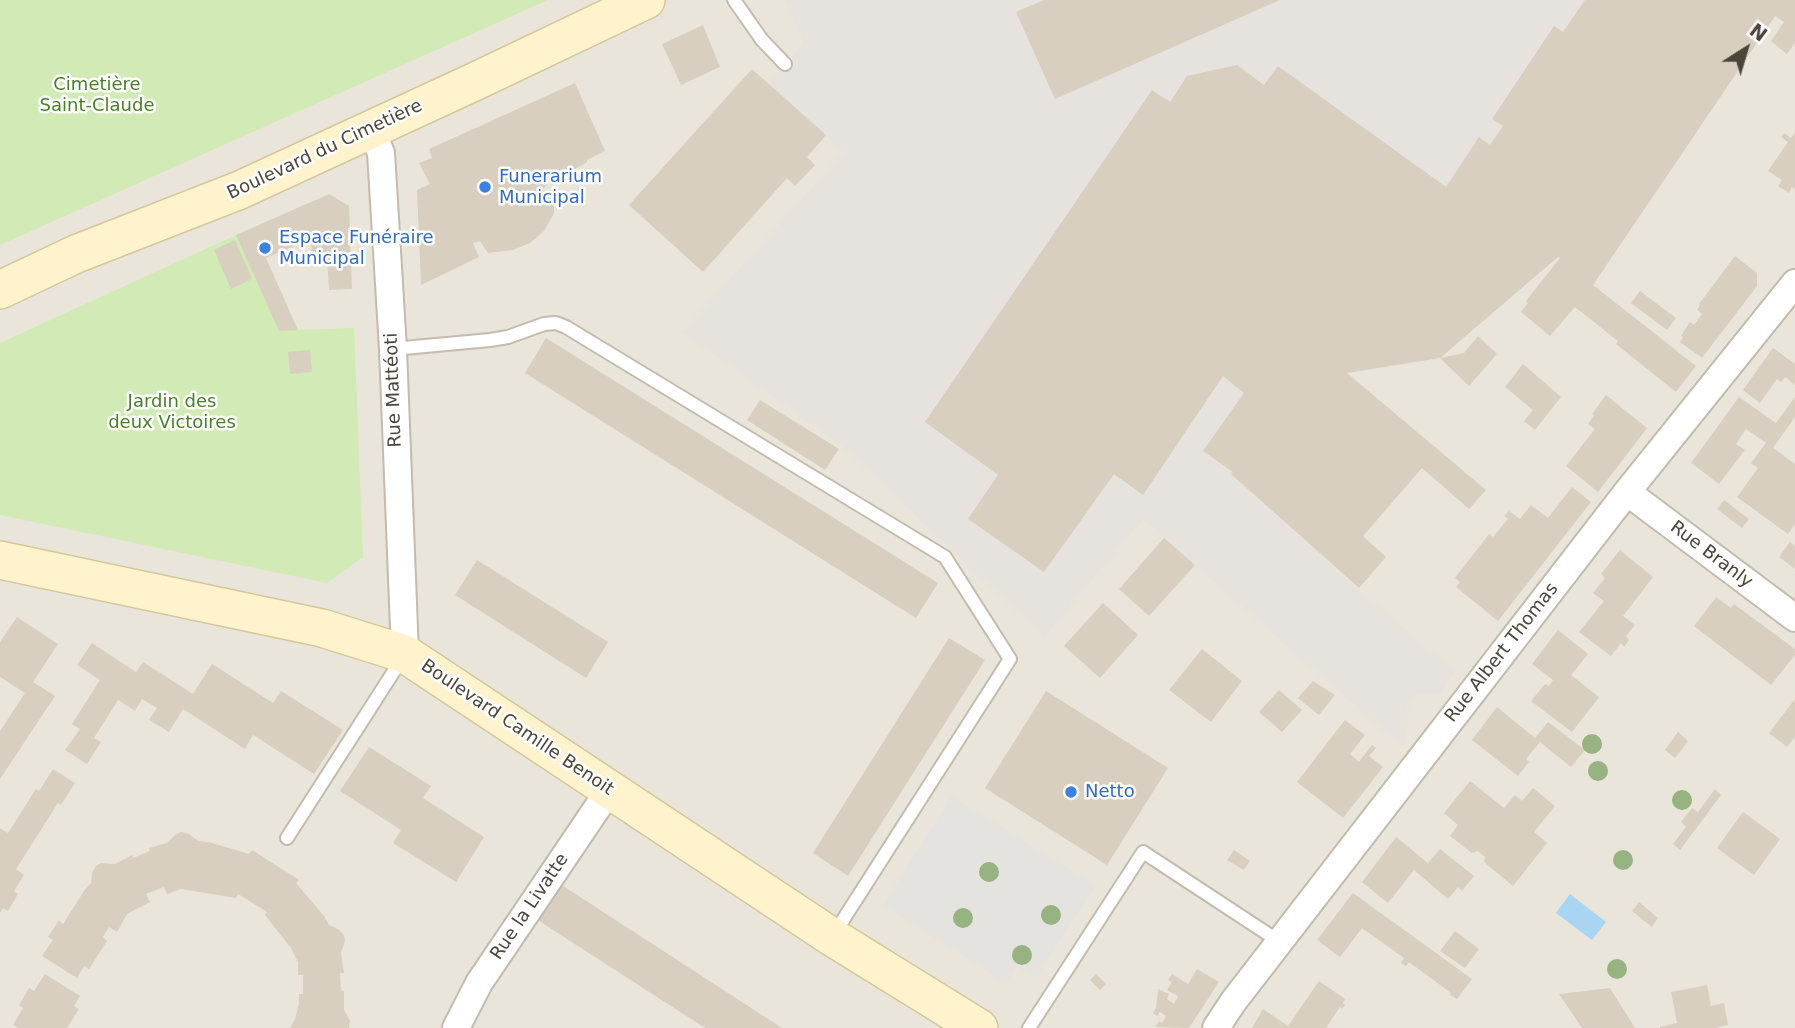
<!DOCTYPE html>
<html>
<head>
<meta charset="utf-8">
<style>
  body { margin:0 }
  #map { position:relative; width:1795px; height:1028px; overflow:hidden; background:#f6f3ec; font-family:"DejaVu Sans",sans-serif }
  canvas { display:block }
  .north { position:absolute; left:1711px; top:14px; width:70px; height:70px; -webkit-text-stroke:5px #fff; paint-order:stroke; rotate:37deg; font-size:19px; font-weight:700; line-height:28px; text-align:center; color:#4b4439 }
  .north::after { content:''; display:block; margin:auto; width:24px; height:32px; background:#4b4439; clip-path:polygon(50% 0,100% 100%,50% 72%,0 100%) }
</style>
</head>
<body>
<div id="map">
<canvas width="1795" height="1028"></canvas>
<div class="north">N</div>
</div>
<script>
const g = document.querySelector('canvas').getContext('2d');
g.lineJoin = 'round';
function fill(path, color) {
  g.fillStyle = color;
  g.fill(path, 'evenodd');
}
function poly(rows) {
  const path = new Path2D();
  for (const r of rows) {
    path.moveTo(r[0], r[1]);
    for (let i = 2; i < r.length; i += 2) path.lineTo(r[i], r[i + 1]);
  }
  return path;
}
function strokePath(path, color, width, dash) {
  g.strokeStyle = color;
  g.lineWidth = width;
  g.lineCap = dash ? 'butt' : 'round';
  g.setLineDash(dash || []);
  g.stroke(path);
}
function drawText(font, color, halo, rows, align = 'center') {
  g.font = font + ' "DejaVu Sans",sans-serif';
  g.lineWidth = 5;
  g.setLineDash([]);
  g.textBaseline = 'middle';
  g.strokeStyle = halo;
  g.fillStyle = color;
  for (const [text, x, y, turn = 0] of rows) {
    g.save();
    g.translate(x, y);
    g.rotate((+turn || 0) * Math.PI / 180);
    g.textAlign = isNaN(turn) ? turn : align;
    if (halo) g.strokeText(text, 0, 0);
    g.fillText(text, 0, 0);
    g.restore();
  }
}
fill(poly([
  [0,0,1795,0,1795,1028,0,1028]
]), '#eae5da');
fill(poly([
  [785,0,1786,0,1593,285,1558,257,1298,379,1231,474,1335,569,1455,672,1439,695,1417,695,1403,714,1406,740,1401,746,1143,519,1044,637,847,450,683,332,844,152,769,84,804,43]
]), '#e6e2dd');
fill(poly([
  [0,0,548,0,0,245],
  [236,235,298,330,354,328,363,557,327,583,0,515,0,343]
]), '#d2eab5');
fill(poly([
  [952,796,1095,886,1036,978,1017,966,1006,983,883,905]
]), '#e5e3e0');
fill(poly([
  [1570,894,1606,922,1592,940,1556,913]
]), '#a9d4f2');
fill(poly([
  [1044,0,1280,0,1055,99,1016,12],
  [1585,0,1795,0,1795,43,1787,54,1771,41,1784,22,1775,16,1593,285,1696,366,1676,392,1616,344,1618,341,1575,307,1550,336,1521,312,1528,303,1526,301,1560,258,1558,257,1440,358,1347,373,1486,490,1469,509,1422,468,1363,536,1386,557,1359,588,1231,474,1233,472,1203,451,1244,393,1223,376,1143,495,1114,474,1044,572,968,519,998,475,925,422,1152,90,1170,102,1187,76,1237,65,1264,85,1278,66,1446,187,1479,137,1490,145,1503,126,1492,119,1554,26,1563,32],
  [703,25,720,67,681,85,662,44],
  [752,69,826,135,807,157,815,165,795,186,787,178,703,272,629,205],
  [575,83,605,151,587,160,587,162,561,177,559,172,544,178,548,184,543,189,549,198,552,196,554,199,554,213,544,231,530,243,513,250,488,253,480,241,473,243,479,257,421,285,417,190,430,184,419,163,432,158,429,149],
  [1795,132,1795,189,1792,187,1789,193,1778,186,1782,180,1768,171,1788,142,1781,137,1784,133,1791,138],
  [329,194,349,206,352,289,329,290,327,257,312,258,311,239,266,258,298,330,279,331,236,235],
  [235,240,252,279,231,289,214,250],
  [1735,256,1757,273,1757,286,1702,358,1680,342,1683,338,1681,336,1690,322,1694,325,1702,314,1697,310,1700,305,1699,304],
  [1640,291,1676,318,1667,330,1631,303],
  [1478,336,1497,354,1469,386,1440,358,1464,353],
  [546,338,938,583,916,618,525,373],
  [1773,348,1795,364,1795,385,1785,377,1781,382,1777,379,1760,403,1743,390],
  [310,350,312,372,290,374,288,352],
  [1523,364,1561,397,1535,430,1524,421,1533,410,1505,387],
  [1606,395,1647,428,1598,492,1566,466,1595,429,1588,424,1594,415,1592,414],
  [1739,397,1776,423,1795,397,1795,417,1773,448,1795,464,1795,524,1788,534,1737,497,1758,468,1751,463,1766,443,1746,429,1736,444,1745,450,1719,484,1691,463],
  [760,400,839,449,825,470,747,420],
  [1572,487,1591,502,1498,621,1456,587,1460,582,1455,578,1489,534,1493,537,1508,519,1504,516,1509,511,1520,519,1531,505,1548,518],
  [1724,500,1749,519,1742,528,1717,509],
  [1164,538,1195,565,1149,616,1119,589],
  [1790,542,1795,546,1795,569,1779,557],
  [1620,550,1653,577,1623,616,1635,625,1626,636,1629,640,1624,647,1621,643,1611,656,1579,632,1604,601,1593,593,1605,578,1601,574],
  [477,560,608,642,586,678,455,595],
  [1716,597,1731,608,1734,604,1795,649,1795,655,1771,685,1694,626],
  [1103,603,1138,635,1100,678,1064,646],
  [17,617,58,644,33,682,55,696,0,779,0,731,25,693,0,677,0,642],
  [1558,630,1588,654,1571,675,1599,697,1572,732,1531,701,1545,684,1549,686,1553,680,1532,664],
  [949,638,985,660,848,876,813,853],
  [92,643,136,672,143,662,193,694,212,664,273,703,281,691,343,730,314,774,253,735,245,749,183,709,169,732,149,720,157,708,142,699,135,711,118,700,94,738,101,742,87,764,65,750,80,729,72,724,100,680,77,665],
  [1202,649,1242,681,1211,722,1169,690],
  [1313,681,1335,695,1319,715,1298,698],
  [1279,690,1302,710,1282,732,1259,712],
  [1046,691,1168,768,1107,865,985,788],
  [1795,699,1795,737,1787,747,1769,733],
  [1497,707,1535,738,1548,722,1585,750,1571,767,1540,742,1526,759,1529,762,1518,776,1472,740],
  [1345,720,1365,735,1350,754,1359,762,1372,745,1376,748,1369,756,1383,767,1343,818,1297,782],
  [1678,732,1688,741,1675,758,1665,750],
  [369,747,431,786,423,798,484,837,456,882,393,843,401,830,340,791],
  [53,769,75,783,61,805,58,803,16,869,24,875,14,891,18,894,8,911,3,908,0,913,0,828,8,833,36,789,39,791],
  [1470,781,1504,808,1515,795,1522,801,1533,788,1555,806,1534,832,1547,843,1513,886,1484,862,1485,857,1478,851,1472,853,1450,836,1458,825,1444,813],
  [1715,789,1721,795,1680,850,1673,844,1686,827,1681,822,1692,808,1698,812],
  [1743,812,1780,839,1754,875,1717,848],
  [181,832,189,834,198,841,209,842,249,854,252,850,299,880,296,883,324,916,329,925,338,929,344,935,345,941,341,953,344,973,340,973,341,990,344,991,344,1010,350,1021,349,1028,290,1028,295,1019,299,1004,299,994,303,994,303,975,298,975,298,962,291,948,265,915,267,912,238,894,236,898,181,889,167,894,164,887,146,894,150,902,127,914,117,932,109,927,103,937,107,941,89,969,84,966,77,978,42,956,53,940,48,937,59,920,63,924,84,891,91,883,92,873,96,866,101,863,115,864,132,855,133,858,150,851,149,848,167,843,175,835],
  [1396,837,1428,863,1440,849,1474,876,1462,891,1458,887,1448,899,1414,870,1388,903,1362,882],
  [1234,850,1250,861,1244,870,1227,860],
  [557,882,782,1028,705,1028,533,917],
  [1353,893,1472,979,1457,999,1450,995,1451,993,1409,962,1406,966,1401,963,1404,958,1362,928,1340,957,1317,940],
  [1639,902,1658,918,1652,927,1632,911],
  [1455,931,1479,949,1465,968,1440,951],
  [1197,969,1219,982,1189,1028,1155,1027,1159,1021,1162,1023,1166,1016,1160,1012,1157,1016,1153,1013,1156,1008,1158,989,1169,994,1167,999,1174,1004,1178,996,1167,990,1172,982,1168,980,1172,974,1188,984],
  [45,974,80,996,74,1006,79,1009,67,1028,18,1028,13,1025,23,1008,19,1005,29,988,34,991],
  [1096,974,1106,984,1100,990,1090,980],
  [1319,981,1345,999,1343,1003,1345,1005,1342,1009,1340,1007,1326,1028,1252,1028,1263,1009,1288,1026],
  [1707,985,1711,1006,1724,1003,1728,1025,1715,1028,1660,1028,1660,1027,1677,1023,1671,992],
  [1610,988,1635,1028,1582,1028,1559,994]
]), '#d8cfc1');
const lane = poly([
  [734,0,762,40,785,64],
  [393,349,490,340,508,337,544,324,556,323,566,327,945,557,1010,659,834,934],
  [287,838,403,657],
  [1029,1028,1143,852,1280,942]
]);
const street = poly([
  [371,129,381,153,393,349,405,654],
  [1627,492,1795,618],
  [456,1028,479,983,610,789],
  [1216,1028,1233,1002,1627,492,1795,283]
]);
const secondary = poly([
  [0,290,76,254,240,190,476,81,646,0],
  [0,560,322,628,405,654,832,937,979,1028]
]);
strokePath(lane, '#c2bbae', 16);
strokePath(street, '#c2bbae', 30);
strokePath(secondary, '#d6c79b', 40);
strokePath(lane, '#fff', 12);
strokePath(street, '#fff', 26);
strokePath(secondary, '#fff3cd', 37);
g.fillStyle = '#97b381';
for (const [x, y] of [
  [1592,744],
  [1598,771],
  [1682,800],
  [1623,860],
  [989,872],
  [1051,915],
  [963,918],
  [1022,955],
  [1617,969]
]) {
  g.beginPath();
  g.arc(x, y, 10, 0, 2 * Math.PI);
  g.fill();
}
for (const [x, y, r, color] of [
  [485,187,7,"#3f7fe0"],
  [265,248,7,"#3f7fe0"],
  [1071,792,7,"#3f7fe0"]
]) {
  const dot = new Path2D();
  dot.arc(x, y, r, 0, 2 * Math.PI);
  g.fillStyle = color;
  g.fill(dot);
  strokePath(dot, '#fff', 2.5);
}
drawText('18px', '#4a7f2a', '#fff', [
  ["Cimetière",97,85],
  ["Saint-Claude",97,106],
  ["Jardin des",172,402],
  ["deux Victoires",172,423]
]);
drawText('18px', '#4b4439', '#fff', [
  ["Boulevard du Cimetière",325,150,-25],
  ["Rue Mattéoti",394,390,-92],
  ["Rue Branly",1711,555,37],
  ["Rue Albert Thomas",1502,653,-52],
  ["Boulevard Camille Benoit",517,728,34],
  ["Rue la Livatte",530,907,-56]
]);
drawText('18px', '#366cbe', '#fff', [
  ["Funerarium",499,177],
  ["Municipal",499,198],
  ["Espace Funéraire",279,238],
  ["Municipal",279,259],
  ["Netto",1085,792]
], 'left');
</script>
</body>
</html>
